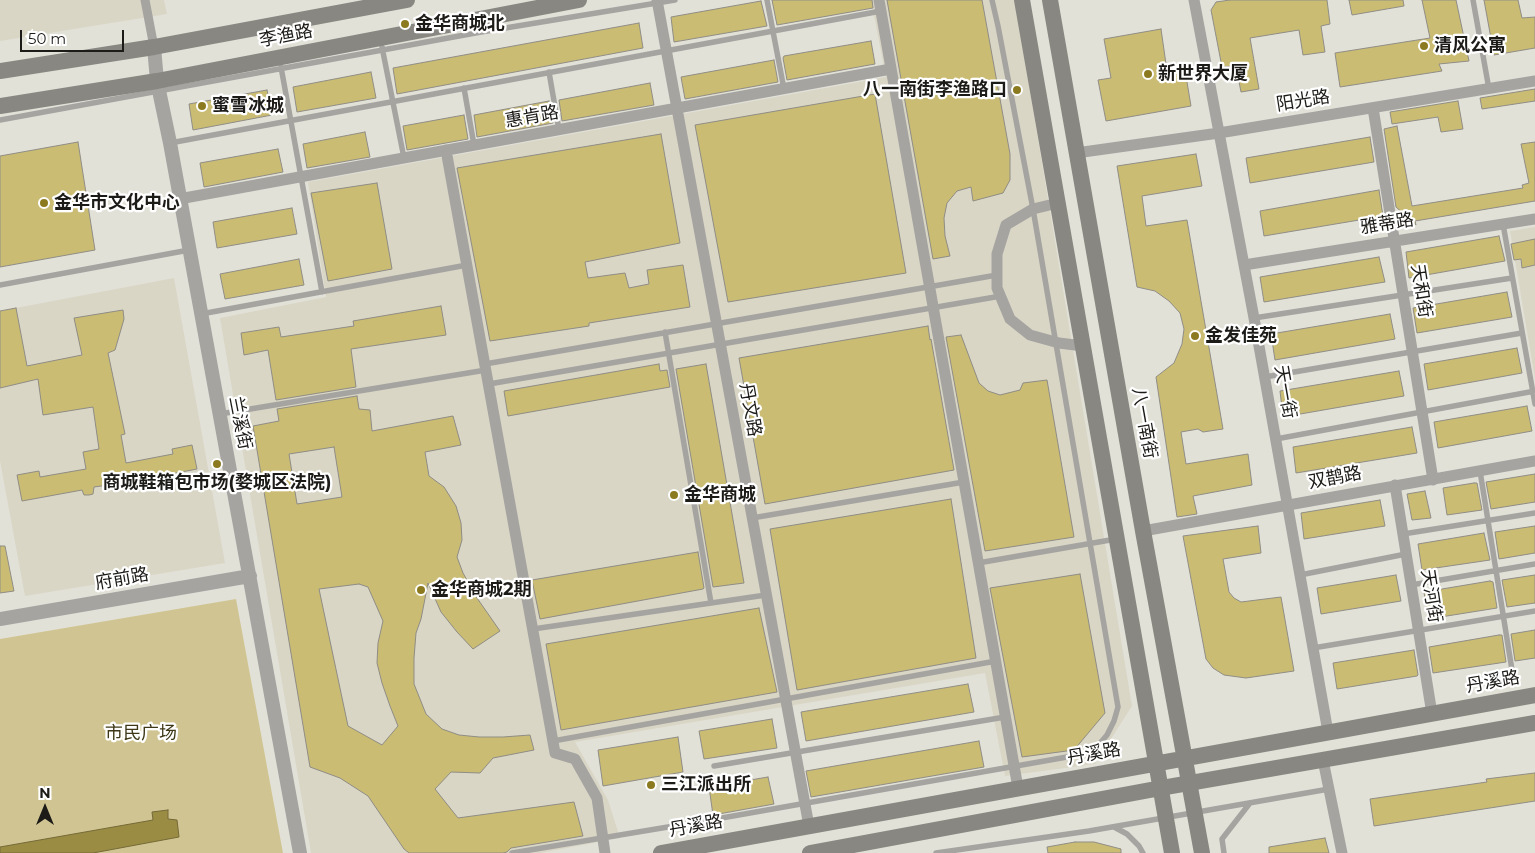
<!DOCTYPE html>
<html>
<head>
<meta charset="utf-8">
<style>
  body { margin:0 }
  #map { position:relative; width:1535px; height:853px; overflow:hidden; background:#e2e1d8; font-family:Montserrat,sans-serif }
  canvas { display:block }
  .north { position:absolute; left:20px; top:783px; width:50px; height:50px; -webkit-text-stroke:4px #fff; paint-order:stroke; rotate:0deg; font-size:14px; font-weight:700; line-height:20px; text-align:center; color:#1c1b18 }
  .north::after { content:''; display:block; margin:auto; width:18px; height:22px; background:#1c1b18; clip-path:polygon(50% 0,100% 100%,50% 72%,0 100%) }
  .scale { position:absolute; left:20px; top:30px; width:104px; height:22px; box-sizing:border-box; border:2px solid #1c1b18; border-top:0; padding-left:6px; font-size:15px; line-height:18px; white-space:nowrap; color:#1c1b18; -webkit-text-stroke:4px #fff; paint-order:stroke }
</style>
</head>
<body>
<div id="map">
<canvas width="1535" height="853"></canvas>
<div class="north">N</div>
<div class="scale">50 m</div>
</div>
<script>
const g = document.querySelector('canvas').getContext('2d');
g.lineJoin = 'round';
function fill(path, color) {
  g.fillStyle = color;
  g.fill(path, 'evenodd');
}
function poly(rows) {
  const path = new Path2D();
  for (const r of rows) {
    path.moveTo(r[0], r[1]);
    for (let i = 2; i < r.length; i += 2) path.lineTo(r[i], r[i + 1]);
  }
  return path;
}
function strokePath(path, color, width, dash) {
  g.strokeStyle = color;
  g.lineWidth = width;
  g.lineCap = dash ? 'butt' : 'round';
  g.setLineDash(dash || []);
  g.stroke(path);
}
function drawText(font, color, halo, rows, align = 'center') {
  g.font = font + ' Montserrat,"Noto Sans SC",sans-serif';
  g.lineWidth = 4.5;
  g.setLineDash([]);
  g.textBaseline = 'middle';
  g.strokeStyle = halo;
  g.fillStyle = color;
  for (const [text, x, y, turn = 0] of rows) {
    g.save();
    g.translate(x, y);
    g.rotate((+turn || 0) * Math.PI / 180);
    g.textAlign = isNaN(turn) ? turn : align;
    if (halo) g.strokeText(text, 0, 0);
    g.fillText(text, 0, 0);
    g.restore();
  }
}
fill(poly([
  [0,0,164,0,167,14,0,41],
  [871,0,1015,0,1132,706,1095,764,1005,776,985,673,575,742,608,800,620,838,540,853,311,853,220,318,326,297,308,182,886,77],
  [1535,227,1535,379,1510,231],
  [174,278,225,563,25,596,0,461,0,311]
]), '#d9d6c6');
fill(poly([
  [236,599,283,853,0,853,0,639]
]), '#d0c592');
const water = poly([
  [168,810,168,819,177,820,179,837,93,853,0,853,0,847,153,820,152,812,168,810]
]);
fill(water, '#9b8c44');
strokePath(water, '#756a37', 1);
const building = poly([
  [772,0,872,0,873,8,777,25,772,0],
  [887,0,982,0,1010,154,1010,180,1003,193,973,201,971,187,957,191,947,203,944,218,945,236,950,256,933,259,887,0],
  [1230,0,1327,0,1330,24,1321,26,1325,52,1303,55,1299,30,1250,38,1259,89,1241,92,1236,66,1222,67,1211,10,1216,2,1230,0],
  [1349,0,1403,0,1404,6,1352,15,1349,0],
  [1422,0,1456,0,1469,61,1439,64,1442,71,1340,87,1335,53,1430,38,1422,0],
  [1484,0,1518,0,1522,18,1535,17,1535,48,1494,55,1484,0],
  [761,1,767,26,674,42,671,17,761,1],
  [639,23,643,48,397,94,393,68,639,23],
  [1161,29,1167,71,1185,70,1191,106,1106,121,1098,80,1111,78,1104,39,1161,29],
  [871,41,875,64,787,80,783,58,784,56,871,41],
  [774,60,778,82,685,99,681,77,774,60],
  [371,72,376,98,297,112,293,87,371,72],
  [650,83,654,105,562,121,559,100,650,83],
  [1535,89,1535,101,1482,109,1480,98,1535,89],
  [267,90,272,115,193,130,189,104,267,90],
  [875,94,906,273,728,302,695,125,875,94],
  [549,101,553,123,477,137,474,115,549,101],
  [1458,101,1463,129,1441,132,1438,117,1392,124,1390,112,1458,101],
  [464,115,468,139,407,150,403,126,464,115],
  [1397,126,1412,206,1523,188,1522,185,1529,183,1521,144,1535,142,1535,201,1415,221,1416,225,1396,207,1384,129,1397,126],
  [365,132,370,157,307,168,303,144,365,132],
  [661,134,680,243,585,262,588,278,625,273,629,288,649,284,647,270,683,265,690,307,589,323,589,326,490,341,457,168,661,134],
  [1370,137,1374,162,1250,183,1246,158,1370,137],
  [78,142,95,250,0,267,0,156,78,142],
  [278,149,283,172,204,187,200,163,278,149],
  [1196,154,1202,186,1142,196,1146,226,1187,220,1223,429,1203,432,1198,429,1181,432,1186,464,1248,454,1252,485,1193,496,1197,514,1177,517,1156,377,1174,363,1182,344,1184,329,1180,313,1169,301,1155,291,1137,287,1117,166,1196,154],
  [377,183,392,269,328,281,311,193,377,183],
  [1379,190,1383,216,1264,236,1260,211,1379,190],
  [292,208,297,234,217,248,213,222,292,208],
  [1499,236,1505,261,1409,278,1406,252,1499,236],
  [1535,239,1535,265,1522,268,1521,259,1514,260,1511,244,1535,239],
  [1379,257,1385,282,1264,302,1260,277,1379,257],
  [299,259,304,285,225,299,220,274,299,259],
  [1507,292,1512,317,1417,333,1413,308,1507,292],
  [441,306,446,335,351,349,356,387,276,400,268,350,244,355,241,333,279,327,281,337,354,326,353,321,441,306],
  [16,308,27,366,82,355,74,318,123,310,124,319,115,350,108,353,125,434,121,435,126,463,173,454,172,449,192,445,197,469,140,480,134,487,129,487,122,483,94,487,93,494,89,495,84,495,82,490,22,501,17,475,39,471,40,477,86,469,83,452,99,449,93,407,43,415,38,379,0,388,0,311,16,308],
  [1390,314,1395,339,1275,360,1271,334,1390,314],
  [928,326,930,340,931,339,954,470,765,504,739,358,928,326],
  [961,335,979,383,988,391,1000,395,1020,390,1023,383,1047,380,1074,537,985,551,946,337,961,335],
  [1517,348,1522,373,1428,390,1424,364,1517,348],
  [659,364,660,371,667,370,670,387,508,416,504,391,659,364],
  [706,364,744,583,713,587,676,369,706,364],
  [1399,371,1404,396,1283,417,1280,391,1399,371],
  [357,396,359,409,370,410,372,431,453,416,461,445,425,452,429,476,444,487,456,506,461,523,462,540,457,557,463,573,477,598,500,631,473,649,457,632,441,612,428,583,421,619,416,633,414,658,414,684,426,714,442,729,459,735,479,737,503,737,530,735,534,750,493,758,480,773,451,772,435,789,458,818,574,802,583,836,511,848,507,852,503,853,409,853,404,849,368,796,340,778,310,767,253,426,279,421,277,409,357,396],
  [334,447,342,497,297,504,289,454,334,447],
  [359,584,368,587,383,621,378,643,377,663,382,683,390,706,398,726,382,745,348,726,319,589,359,584],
  [1527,406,1532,431,1438,448,1434,422,1527,406],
  [1412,427,1417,453,1296,473,1293,447,1412,427],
  [1535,474,1535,502,1491,509,1486,482,1535,474],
  [1474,483,1477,483,1482,510,1447,515,1443,488,1474,483],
  [1425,491,1431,518,1412,520,1407,494,1425,491],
  [951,499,976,658,797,690,770,529,951,499],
  [1380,500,1385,526,1304,539,1301,513,1380,500],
  [1258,526,1261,553,1223,559,1229,592,1234,598,1241,602,1281,597,1294,671,1246,678,1224,675,1213,668,1206,659,1183,536,1258,526],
  [1535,526,1535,553,1499,559,1495,532,1535,526],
  [1484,533,1490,560,1422,570,1418,544,1484,533],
  [0,546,5,546,14,591,0,593,0,546],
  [698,552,704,588,703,589,540,619,532,580,698,552],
  [1080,574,1105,713,1074,750,1022,757,990,588,1080,574],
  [1396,575,1401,601,1321,614,1317,588,1396,575],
  [1535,575,1535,603,1507,607,1502,580,1535,575],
  [1490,581,1493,582,1497,608,1428,619,1424,592,1490,581],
  [759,608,777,692,561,730,546,644,759,608],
  [1535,630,1535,658,1515,661,1511,634,1535,630],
  [1499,635,1502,635,1506,662,1433,673,1429,647,1499,635],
  [1414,650,1418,675,1417,676,1337,689,1333,663,1414,650],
  [968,684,974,712,806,741,801,712,968,684],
  [772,719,777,748,704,759,699,731,772,719],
  [678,737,683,772,603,786,598,750,678,737],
  [979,741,984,767,811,797,806,771,979,741],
  [1535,773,1535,801,1374,826,1370,799,1487,782,1486,779,1535,773],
  [768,777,774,804,713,815,709,787,768,777],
  [1325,838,1329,853,1269,853,1269,847,1325,838],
  [1075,842,1094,842,1121,849,1121,853,1048,853,1047,847,1075,842]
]);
fill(building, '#cbbc73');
strokePath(building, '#8f8d85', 1);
strokePath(poly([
  [767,0,784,89],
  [1473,0,1489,89],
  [382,47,404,158],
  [281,67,322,292],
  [549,72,559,130],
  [464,88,474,145],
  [0,120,481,32,675,0],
  [170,143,881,11],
  [1503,224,1535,404],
  [0,285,189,250],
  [201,314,467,265],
  [1254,318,1512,278],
  [665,332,711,603],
  [485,364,997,275],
  [1265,377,1522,333],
  [489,384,1001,296],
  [220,414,486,370],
  [1276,439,1535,391],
  [1480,471,1512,670],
  [752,518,964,482],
  [1403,534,1535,513],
  [978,563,1116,539],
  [1300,575,1406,554],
  [1411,585,1535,564],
  [533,629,766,595],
  [1313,648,1535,611],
  [553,741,996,661],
  [714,766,1005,717],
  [1114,827,1127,834,1139,846,1143,853],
  [512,853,716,819,1084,754,1096,748,1107,735,1114,721,1118,707,1033,209,998,26,992,0],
  [936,853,1089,831,1329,789],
  [1224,853,1222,839,1250,803]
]), '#a5a4a1', 5.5);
strokePath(poly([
  [145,0,154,47]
]), '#a5a4a1', 9);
strokePath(poly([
  [657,0,809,826],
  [879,0,1018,788],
  [1194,0,1254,318,1328,732],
  [1373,108,1433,480],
  [446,150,555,753,575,759,597,798,605,853],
  [1076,153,1219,133,1535,81],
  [179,199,891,69],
  [1058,203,1033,209,1006,225,997,254,997,288,1010,319,1030,335,1059,343,1083,346],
  [1244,265,1535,219],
  [1395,485,1432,714],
  [1143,531,1535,461],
  [1323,760,1342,853]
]), '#a5a4a1', 11);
strokePath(poly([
  [154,47,157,81,170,143,300,853],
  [0,619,250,576]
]), '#a5a4a1', 14);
strokePath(poly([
  [1022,0,1172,853],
  [1050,0,1143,531,1202,853],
  [0,71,154,47,407,0],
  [0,106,157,81,579,0],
  [661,853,1535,695],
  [810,853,1161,788,1535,723]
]), '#888781', 16);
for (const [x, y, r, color] of [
  [405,24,5,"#8c7a20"],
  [1424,46,5,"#8c7a20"],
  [1148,74,5,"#8c7a20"],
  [1017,90,5,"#8c7a20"],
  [202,106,5,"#8c7a20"],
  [44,203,5,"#8c7a20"],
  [1195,336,5,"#8c7a20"],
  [217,464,5,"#8c7a20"],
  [674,495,5,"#8c7a20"],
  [421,590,5,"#8c7a20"],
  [651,785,5,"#8c7a20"]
]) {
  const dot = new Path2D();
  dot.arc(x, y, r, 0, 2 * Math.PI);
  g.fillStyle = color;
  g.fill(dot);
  strokePath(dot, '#fff', 2);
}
drawText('bold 18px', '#1c1b18', '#fff', [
  ["金华商城北",415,24],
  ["清风公寓",1434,46],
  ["新世界大厦",1158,74],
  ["八一南街李渔路口",1007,90,"right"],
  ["蜜雪冰城",212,106],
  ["金华市文化中心",54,203],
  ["金发佳苑",1205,336],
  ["商城鞋箱包市场(婺城区法院)",217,483,"center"],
  ["金华商城",684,495],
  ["金华商城2期",431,590],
  ["三江派出所",661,785]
], 'left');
drawText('18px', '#1c1b18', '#fff', [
  ["李渔路",286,36,-11],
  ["阳光路",1303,101,-9],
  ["惠肯路",532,117,-10],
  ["雅蒂路",1387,224,-9],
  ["天和街",1421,291,81],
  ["天一街",1285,392,80],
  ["丹文路",750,410,80],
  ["兰溪街",240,423,79],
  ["八一南街",1144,423,80],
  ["双鹊路",1335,478,-11],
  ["府前路",122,579,-10],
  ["天河街",1431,596,81],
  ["丹溪路",1493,682,-10],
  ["丹溪路",1094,754,-10],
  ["丹溪路",696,826,-10]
]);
drawText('18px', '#3f3818', '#fff', [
  ["市民广场",141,734]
]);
</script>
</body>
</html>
